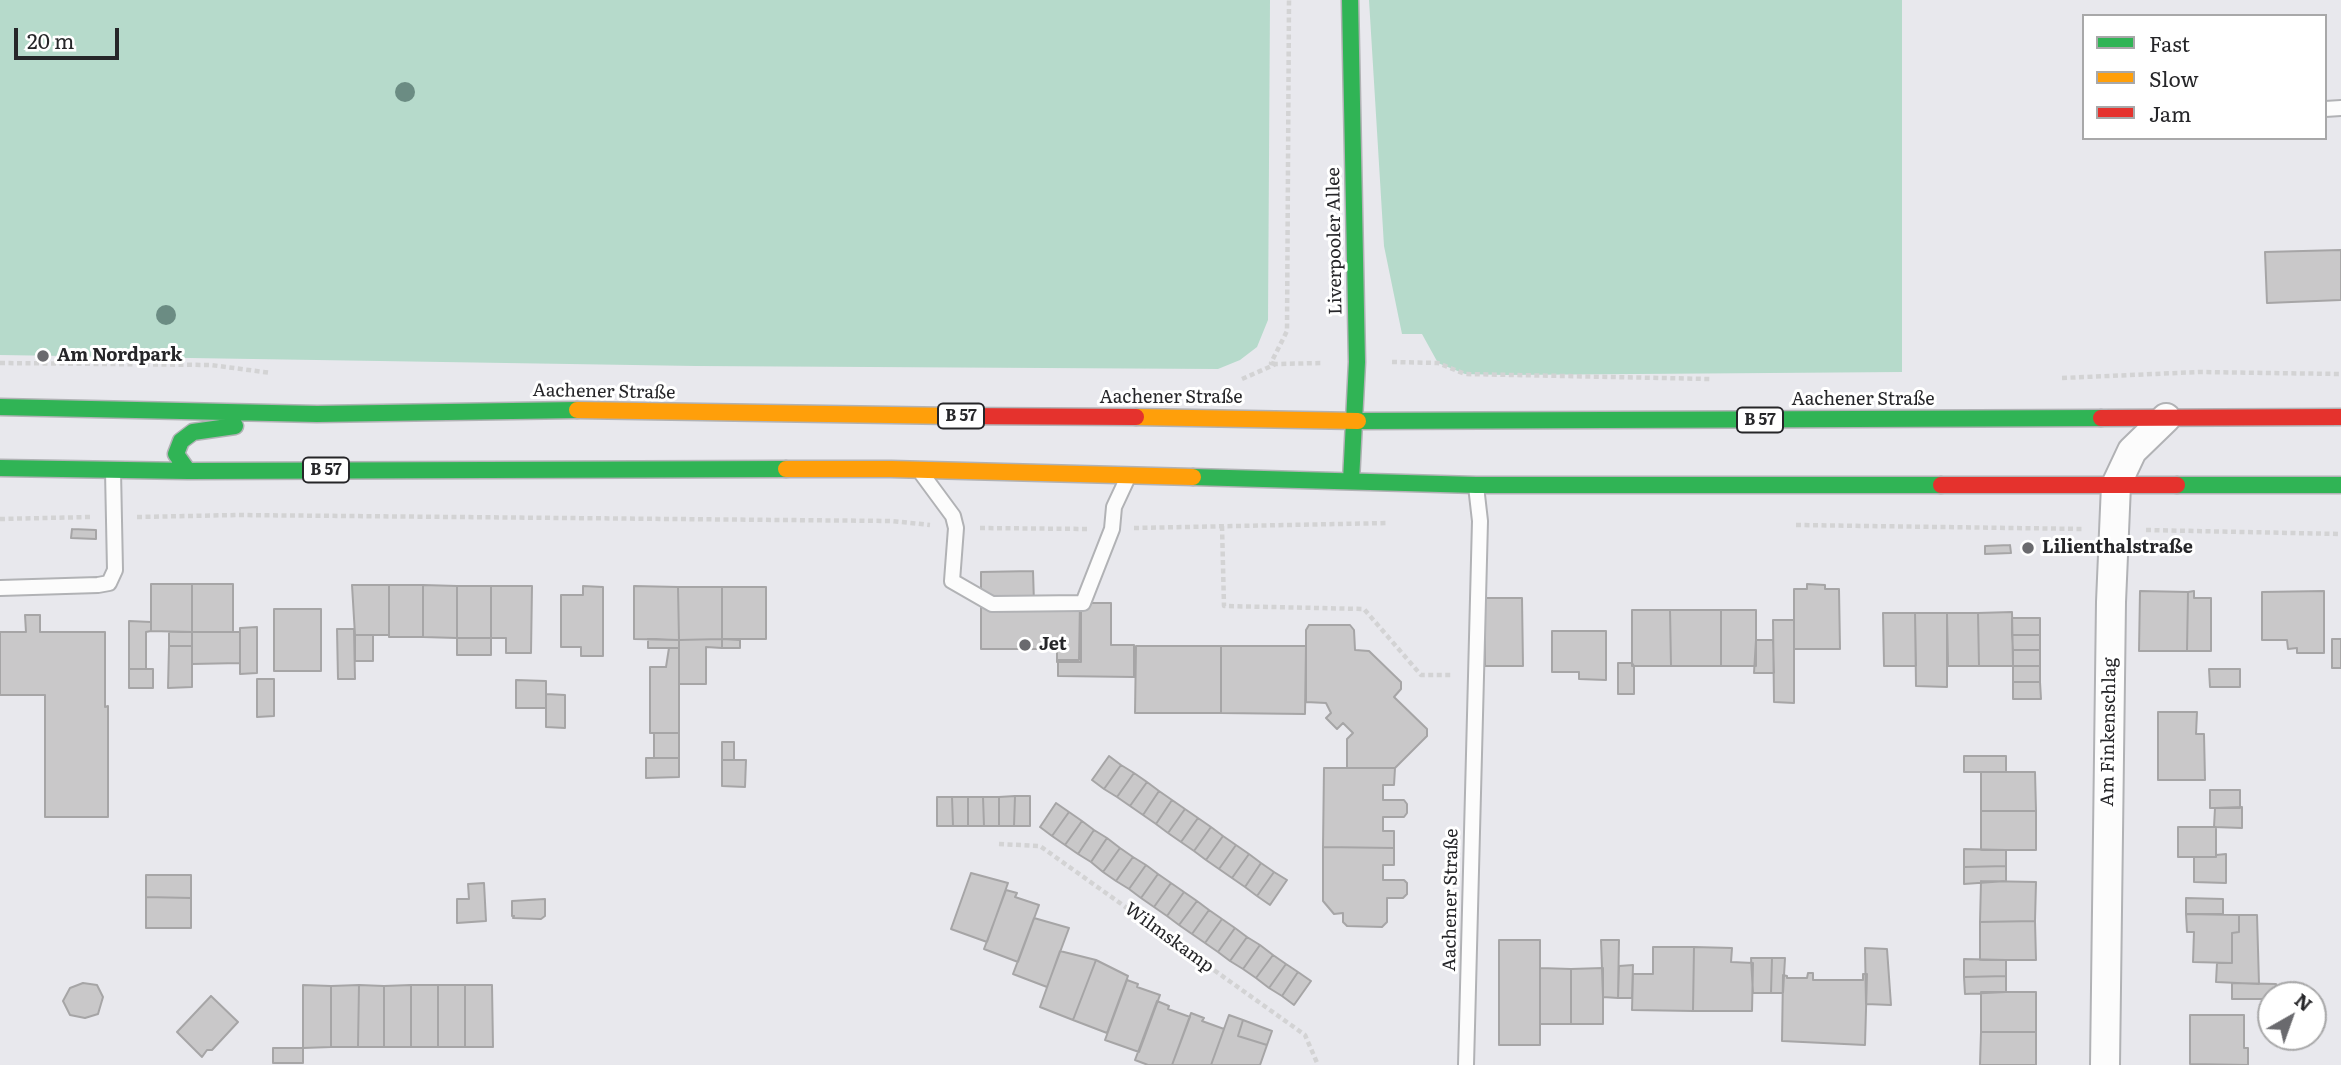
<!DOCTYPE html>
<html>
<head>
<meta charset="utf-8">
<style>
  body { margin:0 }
  #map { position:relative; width:2341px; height:1065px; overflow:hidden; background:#e8e8ed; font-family:Literata,serif }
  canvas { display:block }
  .legend { position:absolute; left:2082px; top:14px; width:245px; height:126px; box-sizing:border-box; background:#fff; border:2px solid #a8a8a9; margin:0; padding:9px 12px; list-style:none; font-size:21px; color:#262629 }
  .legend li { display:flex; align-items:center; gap:14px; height:35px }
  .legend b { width:35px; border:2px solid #a8a8a9 }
  .north { position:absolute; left:2257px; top:981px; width:70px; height:70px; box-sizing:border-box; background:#fff; border:2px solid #a8a8a9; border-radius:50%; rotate:40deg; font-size:19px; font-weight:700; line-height:28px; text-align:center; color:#262629 }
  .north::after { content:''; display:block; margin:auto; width:24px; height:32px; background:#6a6a6e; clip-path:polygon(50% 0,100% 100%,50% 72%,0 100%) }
  .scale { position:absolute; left:14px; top:28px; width:105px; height:32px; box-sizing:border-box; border:4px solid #262629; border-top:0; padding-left:9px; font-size:21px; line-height:24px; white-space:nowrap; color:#262629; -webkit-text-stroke:5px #fff; paint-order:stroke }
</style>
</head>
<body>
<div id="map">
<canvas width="2341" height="1065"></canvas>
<ul class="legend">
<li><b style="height:9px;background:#30b455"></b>Fast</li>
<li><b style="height:9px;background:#ff9f0a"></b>Slow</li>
<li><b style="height:9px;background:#e5322d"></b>Jam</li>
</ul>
<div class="north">N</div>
<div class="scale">20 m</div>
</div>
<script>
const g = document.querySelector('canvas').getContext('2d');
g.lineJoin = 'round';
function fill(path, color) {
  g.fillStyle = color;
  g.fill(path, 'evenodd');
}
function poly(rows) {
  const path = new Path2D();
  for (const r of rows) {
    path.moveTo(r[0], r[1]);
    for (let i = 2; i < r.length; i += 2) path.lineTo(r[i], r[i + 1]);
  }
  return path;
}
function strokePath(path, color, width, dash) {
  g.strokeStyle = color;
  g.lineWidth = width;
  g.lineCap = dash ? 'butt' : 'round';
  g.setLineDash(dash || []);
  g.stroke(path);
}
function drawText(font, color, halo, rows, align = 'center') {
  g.font = font + ' Literata,serif';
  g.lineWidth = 6;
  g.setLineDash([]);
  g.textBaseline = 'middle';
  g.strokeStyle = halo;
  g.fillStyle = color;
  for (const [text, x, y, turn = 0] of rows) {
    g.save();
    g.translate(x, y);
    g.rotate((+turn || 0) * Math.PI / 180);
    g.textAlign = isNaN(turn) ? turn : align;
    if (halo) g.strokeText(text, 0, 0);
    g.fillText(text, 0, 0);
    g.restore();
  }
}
fill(poly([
  [0,0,1270,0,1268,320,1257,347,1240,360,1218,369,696,366,0,355],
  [1369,0,1902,0,1902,372,1504,375,1465,374,1438,363,1422,334,1402,334,1384,246]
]), '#b6dacb');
const building = poly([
  [2341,250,2341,300,2267,303,2265,252,2341,250],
  [72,529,96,530,96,539,71,538,72,529],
  [2010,545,2011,553,1985,554,1985,546,2010,545],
  [1033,571,1034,603,1080,603,1079,660,1058,660,1057,662,1057,649,981,649,981,572,1033,571],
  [151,584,192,584,192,632,151,631,151,584],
  [192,584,233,584,233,632,192,632,192,584],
  [1807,584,1825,585,1825,589,1839,589,1840,649,1794,649,1794,589,1807,589,1807,584],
  [352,585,389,585,389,635,355,635,352,585],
  [389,585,423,585,423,637,389,637,389,585],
  [423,585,457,586,457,638,423,637,423,585],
  [457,586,491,586,491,638,457,638,457,586],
  [491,586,532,586,531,653,506,653,506,638,491,638,491,586],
  [583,586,603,587,603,656,581,656,581,647,561,647,561,595,583,595,583,586],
  [634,586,678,587,679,640,634,639,634,586],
  [678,587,722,587,722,639,679,640,678,587],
  [722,587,766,587,766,639,722,639,722,587],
  [2140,591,2188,592,2187,651,2139,651,2140,591],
  [2194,591,2194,598,2211,598,2211,651,2187,651,2188,592,2194,591],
  [2324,591,2324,653,2297,653,2297,648,2288,649,2287,640,2262,640,2262,592,2324,591],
  [1485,598,1522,598,1523,666,1485,666,1485,598],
  [1081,603,1111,603,1111,645,1134,645,1134,677,1058,676,1058,662,1081,662,1081,603],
  [274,609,321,609,321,671,274,671,274,609],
  [1632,610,1670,610,1671,666,1632,666,1632,610],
  [1670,610,1721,610,1721,666,1671,666,1670,610],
  [1721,610,1756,610,1756,666,1721,666,1721,610],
  [2012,612,2013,666,1979,666,1978,613,2012,612],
  [1883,613,1915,613,1916,666,1884,666,1883,613],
  [1915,613,1947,613,1947,687,1916,686,1915,613],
  [1947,613,1978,613,1979,666,1948,666,1947,613],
  [25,615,40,615,40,632,105,632,105,707,108,706,108,817,45,817,45,695,0,695,0,632,26,632,25,615],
  [2012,618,2040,618,2040,635,2012,635,2012,618],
  [1773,620,1794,620,1794,703,1774,702,1773,620],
  [129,621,151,622,151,631,146,632,146,669,129,669,129,621],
  [1309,625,1350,625,1354,630,1355,650,1369,651,1401,682,1401,689,1394,697,1427,729,1427,736,1395,768,1347,768,1347,739,1353,733,1343,723,1337,729,1326,718,1331,713,1326,703,1306,702,1306,630,1309,625],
  [257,627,257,673,240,674,240,628,257,627],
  [337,629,354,629,355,679,338,679,337,629],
  [1552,631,1606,631,1606,680,1579,679,1579,672,1552,672,1552,631],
  [169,632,192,632,192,646,169,646,169,632],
  [192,632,240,632,240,663,192,664,192,632],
  [355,635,373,635,373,661,355,661,355,635],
  [2012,635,2040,635,2040,650,2013,650,2012,635],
  [457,638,491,638,491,655,457,655,457,638],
  [648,639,679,640,679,648,648,648,648,639],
  [722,639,740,640,740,648,722,648,722,639],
  [722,639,722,648,706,647,706,684,679,684,679,640,722,639],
  [2332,639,2341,639,2341,668,2332,668,2332,639],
  [1756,640,1773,640,1774,673,1754,673,1756,640],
  [169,646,192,646,192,687,168,688,169,646],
  [1136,646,1221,646,1221,713,1135,713,1136,646],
  [1221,646,1306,646,1305,714,1221,713,1221,646],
  [669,648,679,648,679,733,650,733,650,667,666,667,669,648],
  [2013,650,2040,650,2040,666,2013,666,2013,650],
  [1618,663,1632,663,1634,666,1634,694,1618,694,1618,663],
  [2013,666,2040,666,2040,682,2013,682,2013,666],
  [129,669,153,669,153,688,129,688,129,669],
  [2209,669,2240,669,2240,687,2210,687,2209,669],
  [257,679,274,679,274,716,257,717,257,679],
  [516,680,546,681,546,708,516,708,516,680],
  [2013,682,2040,682,2041,699,2013,699,2013,682],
  [546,694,565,695,565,728,546,727,546,694],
  [2158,712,2197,712,2196,734,2204,734,2205,780,2158,780,2158,712],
  [654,733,679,733,679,758,654,758,654,733],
  [722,742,734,742,734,760,722,760,722,742],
  [1109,756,1121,765,1104,789,1092,780,1109,756],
  [1964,756,2006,756,2006,772,1964,772,1964,756],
  [646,758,679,758,679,777,646,778,646,758],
  [722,760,746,760,745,787,722,786,722,760],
  [1121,765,1134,773,1117,797,1104,789,1121,765],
  [1324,768,1395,768,1394,785,1383,785,1383,800,1404,800,1407,804,1407,813,1404,817,1383,817,1383,831,1394,831,1394,848,1323,847,1324,768],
  [1981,772,2035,772,2036,811,1981,811,1981,772],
  [1134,773,1147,782,1130,806,1117,797,1134,773],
  [1147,782,1159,791,1143,815,1130,806,1147,782],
  [2210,790,2240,790,2240,808,2210,808,2210,790],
  [1159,791,1172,800,1156,824,1143,815,1159,791],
  [1015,796,1014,826,999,826,999,797,1015,796],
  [1015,796,1030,796,1030,826,1014,826,1015,796],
  [937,797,952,797,953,826,937,826,937,797],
  [952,797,968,797,968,826,953,826,952,797],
  [968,797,983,797,984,826,968,826,968,797],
  [983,797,999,797,999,826,984,826,983,797],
  [1172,800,1185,809,1168,833,1156,824,1172,800],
  [1056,803,1069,812,1052,836,1040,827,1056,803],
  [2242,807,2242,828,2214,827,2215,808,2242,807],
  [1185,809,1198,818,1181,842,1168,833,1185,809],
  [1981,811,2036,811,2036,850,1981,850,1981,811],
  [1069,812,1082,821,1065,845,1052,836,1069,812],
  [1198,818,1211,827,1194,851,1181,842,1198,818],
  [1082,821,1094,830,1078,854,1065,845,1082,821],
  [1211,827,1223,836,1206,860,1194,851,1211,827],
  [2178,827,2216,827,2216,857,2178,857,2178,827],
  [1094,830,1107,838,1091,862,1078,854,1094,830],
  [1223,836,1236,845,1219,869,1206,860,1223,836],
  [1107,838,1120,848,1103,872,1091,862,1107,838],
  [1236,845,1249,854,1232,878,1219,869,1236,845],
  [1323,847,1394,848,1394,865,1383,865,1383,880,1404,880,1407,883,1407,894,1403,898,1387,898,1387,922,1382,927,1347,926,1343,922,1343,913,1334,914,1323,901,1323,847],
  [1120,848,1133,857,1116,881,1103,872,1120,848],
  [1964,849,2006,850,2006,866,1964,867,1964,849],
  [1249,854,1261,863,1245,887,1232,878,1249,854],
  [2226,854,2226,883,2194,882,2194,857,2216,857,2216,855,2226,854],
  [1133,857,1146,865,1129,889,1116,881,1133,857],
  [1261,863,1274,872,1257,896,1245,887,1261,863],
  [1146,865,1158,874,1141,898,1129,889,1146,865],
  [2006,866,2006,881,1964,884,1964,867,2006,866],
  [1274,872,1287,880,1270,905,1257,896,1274,872],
  [971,873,1008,883,987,942,951,929,971,873],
  [1158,874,1171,883,1154,907,1141,898,1158,874],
  [146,875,191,875,191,898,146,897,146,875],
  [1981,881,2036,882,2035,921,1980,922,1981,881],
  [484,883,486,921,457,923,457,899,469,899,468,884,484,883],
  [1171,883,1184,892,1167,916,1154,907,1171,883],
  [1006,890,1017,893,1015,897,1039,905,1018,962,984,949,1006,890],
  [1184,892,1197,901,1179,925,1167,916,1184,892],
  [146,897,191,898,191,928,146,928,146,897],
  [2186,898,2223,899,2223,914,2186,914,2186,898],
  [545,899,545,916,541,919,513,918,514,916,512,916,512,901,545,899],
  [1197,901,1209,910,1192,934,1179,925,1197,901],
  [1209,910,1222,919,1205,943,1192,934,1209,910],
  [2186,914,2239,915,2239,932,2232,933,2232,963,2193,962,2194,932,2187,932,2186,914],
  [2239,915,2257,915,2259,984,2216,982,2217,963,2232,963,2232,933,2239,932,2239,915],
  [1034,918,1069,928,1047,987,1013,974,1034,918],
  [1222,919,1235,928,1218,952,1205,943,1222,919],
  [2035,921,2036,960,1980,960,1980,922,2035,921],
  [1235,928,1247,937,1230,961,1218,952,1235,928],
  [1247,937,1260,945,1243,969,1230,961,1247,937],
  [1499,940,1540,940,1540,1045,1499,1045,1499,940],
  [1601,940,1619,940,1618,998,1603,997,1601,940],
  [1260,945,1273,955,1256,978,1243,969,1260,945],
  [1653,947,1694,947,1693,1011,1632,1010,1633,974,1653,974,1653,947],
  [1694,947,1732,948,1731,962,1753,963,1752,1011,1693,1011,1694,947],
  [1865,948,1887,949,1891,1005,1866,1004,1865,948],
  [1060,951,1096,960,1073,1020,1040,1007,1060,951],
  [1273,955,1286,964,1269,988,1256,978,1273,955],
  [1751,958,1772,958,1771,993,1753,993,1751,958],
  [1772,958,1785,958,1783,993,1771,993,1772,958],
  [1964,959,2006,960,2006,976,1964,977,1964,959],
  [1096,960,1128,976,1107,1033,1073,1020,1096,960],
  [1286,964,1298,972,1282,996,1269,988,1286,964],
  [1633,965,1632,998,1618,998,1619,966,1633,965],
  [1540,968,1571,969,1571,1024,1540,1024,1540,968],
  [1603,968,1603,1024,1571,1024,1571,969,1603,968],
  [1298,972,1311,981,1294,1005,1282,996,1298,972],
  [1808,973,1813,973,1813,980,1863,980,1863,974,1867,974,1865,1045,1782,1041,1783,975,1787,976,1787,978,1807,978,1808,973],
  [2006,976,2006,992,1965,994,1964,977,2006,976],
  [1127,980,1138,984,1137,987,1160,995,1139,1052,1105,1040,1127,980],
  [83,983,97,985,103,997,98,1014,85,1018,70,1015,63,1001,70,988,83,983],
  [2232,983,2276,984,2276,995,2271,995,2271,999,2232,999,2232,983],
  [303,985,331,986,331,1047,303,1048,303,985],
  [359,985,358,1047,331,1047,331,986,359,985],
  [359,985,384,986,384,1047,358,1047,359,985],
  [411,985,411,1047,384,1047,384,986,411,985],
  [411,985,438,985,438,1047,411,1047,411,985],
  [438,985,465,985,465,1047,438,1047,438,985],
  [465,985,492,985,493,1047,465,1047,465,985],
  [1981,992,2036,992,2036,1032,1981,1032,1981,992],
  [211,996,238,1022,212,1050,207,1050,202,1057,177,1032,211,996],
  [1157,1001,1169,1006,1168,1009,1190,1017,1172,1065,1148,1065,1135,1060,1157,1001],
  [1191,1013,1204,1018,1202,1021,1224,1029,1211,1065,1172,1065,1191,1013],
  [1229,1015,1243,1020,1238,1036,1267,1045,1260,1065,1211,1065,1229,1015],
  [2190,1015,2244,1015,2244,1048,2248,1048,2248,1065,2190,1064,2190,1015],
  [1243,1020,1272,1031,1267,1045,1238,1036,1243,1020],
  [1981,1032,2036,1032,2036,1065,1980,1065,1981,1032],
  [273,1048,303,1048,303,1063,273,1063,273,1048]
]);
fill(building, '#c9c8c9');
strokePath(building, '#a6a5a6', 2);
const lane = poly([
  [2325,109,2341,108],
  [922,474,953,516,956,528,952,581,992,604,1083,603,1112,529,1114,507,1128,477],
  [0,588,98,585,109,583,115,570,113,471],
  [1466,1065,1480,521,1476,486]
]);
const street = poly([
  [2105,1065,2111,602,2116,485,2132,451,2166,418]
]);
const fast = poly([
  [1350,0,1357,362,1351,481],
  [0,407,317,414,577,410],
  [1358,421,2101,418],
  [0,468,188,471,786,469],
  [188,471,176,454,181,441,193,432,235,426],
  [1193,477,1476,485,1941,485],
  [2177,485,2341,485]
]);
const slow = poly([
  [577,410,954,416],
  [1136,417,1358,421],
  [786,469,891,469,1193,477]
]);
const jam = poly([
  [954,416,1136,417],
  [2101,418,2341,417],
  [1941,485,2177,485]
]);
strokePath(lane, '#b1b2b5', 18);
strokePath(street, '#b1b2b5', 32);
strokePath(fast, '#b1b2b5', 19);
strokePath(slow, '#b1b2b5', 19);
strokePath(jam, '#b1b2b5', 19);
strokePath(poly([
  [1392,362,1438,363,1465,374,1710,379],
  [0,363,211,365,271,373],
  [1275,364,1271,363,1287,331,1289,0],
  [2062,378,2198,372,2341,374],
  [1242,379,1276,364,1321,363],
  [137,517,237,515,892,521,930,525],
  [0,519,90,517],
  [1796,525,2085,529],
  [1222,526,1224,606,1364,609,1421,675,1452,675],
  [980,528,1087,529],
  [1134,528,1388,523],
  [2146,530,2341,534],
  [999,844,1040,846,1305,1035,1318,1065]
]), '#d3d3d4', 4.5, [5, 3.5]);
strokePath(lane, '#fcfcfc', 14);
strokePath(street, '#fcfcfc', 28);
strokePath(fast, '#30b455', 16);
strokePath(slow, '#ff9f0a', 16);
strokePath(jam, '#e5322d', 16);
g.fillStyle = '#6b8c83';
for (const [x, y] of [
  [405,92],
  [166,315]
]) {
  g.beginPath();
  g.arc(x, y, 10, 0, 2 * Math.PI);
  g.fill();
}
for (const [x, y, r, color] of [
  [43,356,7,"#6a6a6e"],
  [2028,548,7,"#6a6a6e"],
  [1025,645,7,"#6a6a6e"]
]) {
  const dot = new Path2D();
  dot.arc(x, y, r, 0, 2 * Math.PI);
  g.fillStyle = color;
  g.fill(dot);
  strokePath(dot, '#fff', 2.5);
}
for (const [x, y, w] of [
  [961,416,46],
  [1760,420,46],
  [326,470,46]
]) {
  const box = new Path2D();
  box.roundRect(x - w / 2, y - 12.5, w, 25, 5);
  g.fillStyle = '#fff';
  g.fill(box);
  strokePath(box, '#262629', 2);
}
drawText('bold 16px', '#262629', null, [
  ["B 57",961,416],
  ["B 57",1760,420],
  ["B 57",326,470]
]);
drawText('18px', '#262629', '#fff', [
  ["Liverpooler Allee",1335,241,-91],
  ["Aachener Straße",604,392,1],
  ["Aachener Straße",1171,398],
  ["Aachener Straße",1863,400],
  ["Am Finkenschlag",2109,732,-89],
  ["Aachener Straße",1451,900,-89],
  ["Wilmskamp",1169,938,36]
]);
drawText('bold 18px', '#262629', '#fff', [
  ["Am Nordpark",57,356],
  ["Lilienthalstraße",2042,548],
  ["Jet",1039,645]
], 'left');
</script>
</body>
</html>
